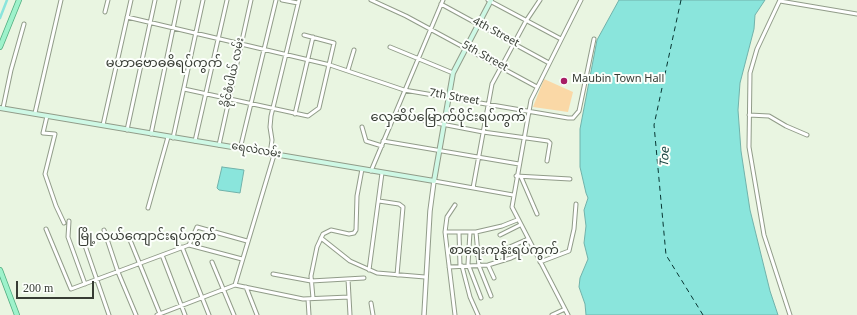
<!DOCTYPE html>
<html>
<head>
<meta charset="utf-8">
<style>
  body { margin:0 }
  #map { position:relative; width:857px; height:315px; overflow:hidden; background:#e9f5e1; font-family:Georgia,serif }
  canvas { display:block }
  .scale { position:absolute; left:16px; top:281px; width:78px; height:18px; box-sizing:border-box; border:2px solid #373c34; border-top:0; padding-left:5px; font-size:12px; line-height:14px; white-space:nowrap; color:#373c34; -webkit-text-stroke:3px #fcfffb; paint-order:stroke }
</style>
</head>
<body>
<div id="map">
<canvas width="857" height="315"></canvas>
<div class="scale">200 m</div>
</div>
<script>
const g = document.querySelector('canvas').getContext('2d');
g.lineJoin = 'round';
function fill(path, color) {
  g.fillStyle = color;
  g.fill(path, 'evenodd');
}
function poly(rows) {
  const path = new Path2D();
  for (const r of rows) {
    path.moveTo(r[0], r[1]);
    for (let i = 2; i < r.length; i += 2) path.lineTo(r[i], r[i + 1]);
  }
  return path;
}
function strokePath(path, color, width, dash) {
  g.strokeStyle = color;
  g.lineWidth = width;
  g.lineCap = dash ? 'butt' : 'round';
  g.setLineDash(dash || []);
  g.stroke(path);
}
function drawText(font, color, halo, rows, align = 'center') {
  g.font = font + ' Georgia,"Noto Sans Myanmar",serif';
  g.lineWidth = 4;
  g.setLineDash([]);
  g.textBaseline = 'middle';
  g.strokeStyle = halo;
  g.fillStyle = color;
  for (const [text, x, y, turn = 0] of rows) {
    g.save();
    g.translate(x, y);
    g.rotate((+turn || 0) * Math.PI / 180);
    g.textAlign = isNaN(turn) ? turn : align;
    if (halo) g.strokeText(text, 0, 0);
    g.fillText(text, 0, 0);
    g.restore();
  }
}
fill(poly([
  [544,79,573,92,568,112,533,107]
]), '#fad8a6');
const water = poly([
  [619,0,765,0,755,15,754,29,740,83,738,110,741,151,750,210,770,291,778,315,586,315,585,304,579,287,580,278,588,259,584,243,586,226,584,210,588,198,586,193,580,167,580,129,597,40,619,0],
  [222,167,244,170,240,193,219,190,217,188,222,167]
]);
fill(water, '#8ae5dc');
strokePath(water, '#71b2aa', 1);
strokePath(poly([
  [0,18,7,0]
]), '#8ae5dc', 2.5);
strokePath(poly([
  [681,0,654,125,666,255,703,315]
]), '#073532', 1, [5, 4]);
const minor = poly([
  [282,0,298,3],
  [371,0,406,16,537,87],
  [488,0,561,39],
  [780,0,757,49,750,73,749,147,764,235,790,315],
  [780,1,857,14],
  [441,4,549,63],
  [105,12,108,0],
  [127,17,330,65,404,90,568,118,573,118,579,111,594,39],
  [390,47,453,73],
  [348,70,354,50],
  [184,89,308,116,319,108,334,43,304,35],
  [3,108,11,70,24,24],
  [35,113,61,0],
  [295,114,313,37],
  [395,115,483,132,548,141,550,143,547,161],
  [749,115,769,116,786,126,807,135],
  [47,116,43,133,55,134,45,174,56,206,64,223],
  [103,125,131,0],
  [362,127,366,141,382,146],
  [127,130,155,0],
  [151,134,179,0],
  [173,138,203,0],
  [195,141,227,0],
  [383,141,519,164],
  [219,145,251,0],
  [240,149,276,0],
  [270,154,272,140,270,127,271,116,299,0],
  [371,171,443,0],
  [516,176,570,179],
  [521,177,537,214],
  [434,181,513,195],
  [473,188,492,84,526,21,540,0],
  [379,201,399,204,403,207,397,275],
  [148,208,168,137],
  [69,221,68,237,85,284],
  [46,229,71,289,189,245,242,259],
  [104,230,118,272,136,315],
  [445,232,476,232,502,226,517,220],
  [459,232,460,266],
  [470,232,468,264,481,298],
  [476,232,479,266,491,296],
  [81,234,109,315],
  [500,235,520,225],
  [321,238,350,261,377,273,425,277],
  [130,240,160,314],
  [189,245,197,227,247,241],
  [182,247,209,315],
  [496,253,528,239],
  [162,255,185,315],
  [477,255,490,251],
  [212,262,234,315],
  [540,262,569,251,574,229,576,204],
  [488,265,494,278],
  [462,266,470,297,478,315],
  [449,267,488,265,511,258,532,248],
  [369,270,382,173],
  [273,274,311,281,364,278],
  [348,279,350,315],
  [235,285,274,155],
  [246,287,257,315],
  [313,298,311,276,317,247,323,234,331,230,349,234,354,233,356,230,357,196,362,169],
  [308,299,309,315],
  [371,303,373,315],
  [157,315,235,285,303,299,349,297],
  [455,315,445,232,447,217,455,205],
  [552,315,565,309],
  [568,315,512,207,531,100,581,0]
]);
const tertiary = poly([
  [424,315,430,211,434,181]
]);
const secondary = poly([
  [0,108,434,181,453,73,491,0]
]);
const primary = poly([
  [0,47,19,0],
  [0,270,17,315]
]);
strokePath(minor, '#919c89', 5);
strokePath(tertiary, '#919c89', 5.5);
strokePath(secondary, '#919c89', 6);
strokePath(primary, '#50ac7f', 6);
strokePath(minor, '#fff', 3);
strokePath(tertiary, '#fff', 3.5);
strokePath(secondary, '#cef8e5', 4);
strokePath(primary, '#9ef2cb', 4.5);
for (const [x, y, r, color] of [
  [564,81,4,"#a71e65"]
]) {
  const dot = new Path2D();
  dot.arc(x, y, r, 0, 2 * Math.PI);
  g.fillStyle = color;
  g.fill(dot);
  strokePath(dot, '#fcfffb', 1.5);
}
drawText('11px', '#373c34', '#fcfffb', [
  ["4th Street",495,34,28],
  ["5th Street",484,58,29],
  ["ခိုင်စံပါယ် လမ်း",235,73,-78],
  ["7th Street",454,99,10],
  ["ရေလဲလမ်း",256,152,10]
]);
drawText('11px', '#373c34', '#fcfffb', [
  ["Maubin Town Hall",572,81]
], 'left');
drawText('italic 12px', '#073532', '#fcfffb', [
  ["Toe",667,157,-88]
]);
drawText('13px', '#373c34', '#fcfffb', [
  ["မဟာဗောဓဓိရပ်ကွက်",164,66],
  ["လှေဆိပ်မြောက်ပိုင်းရပ်ကွက်",448,120],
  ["မြို့လယ်ကျောင်းရပ်ကွက်",147,239],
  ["စာရေးကုန်းရပ်ကွက်",504,253]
]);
</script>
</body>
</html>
